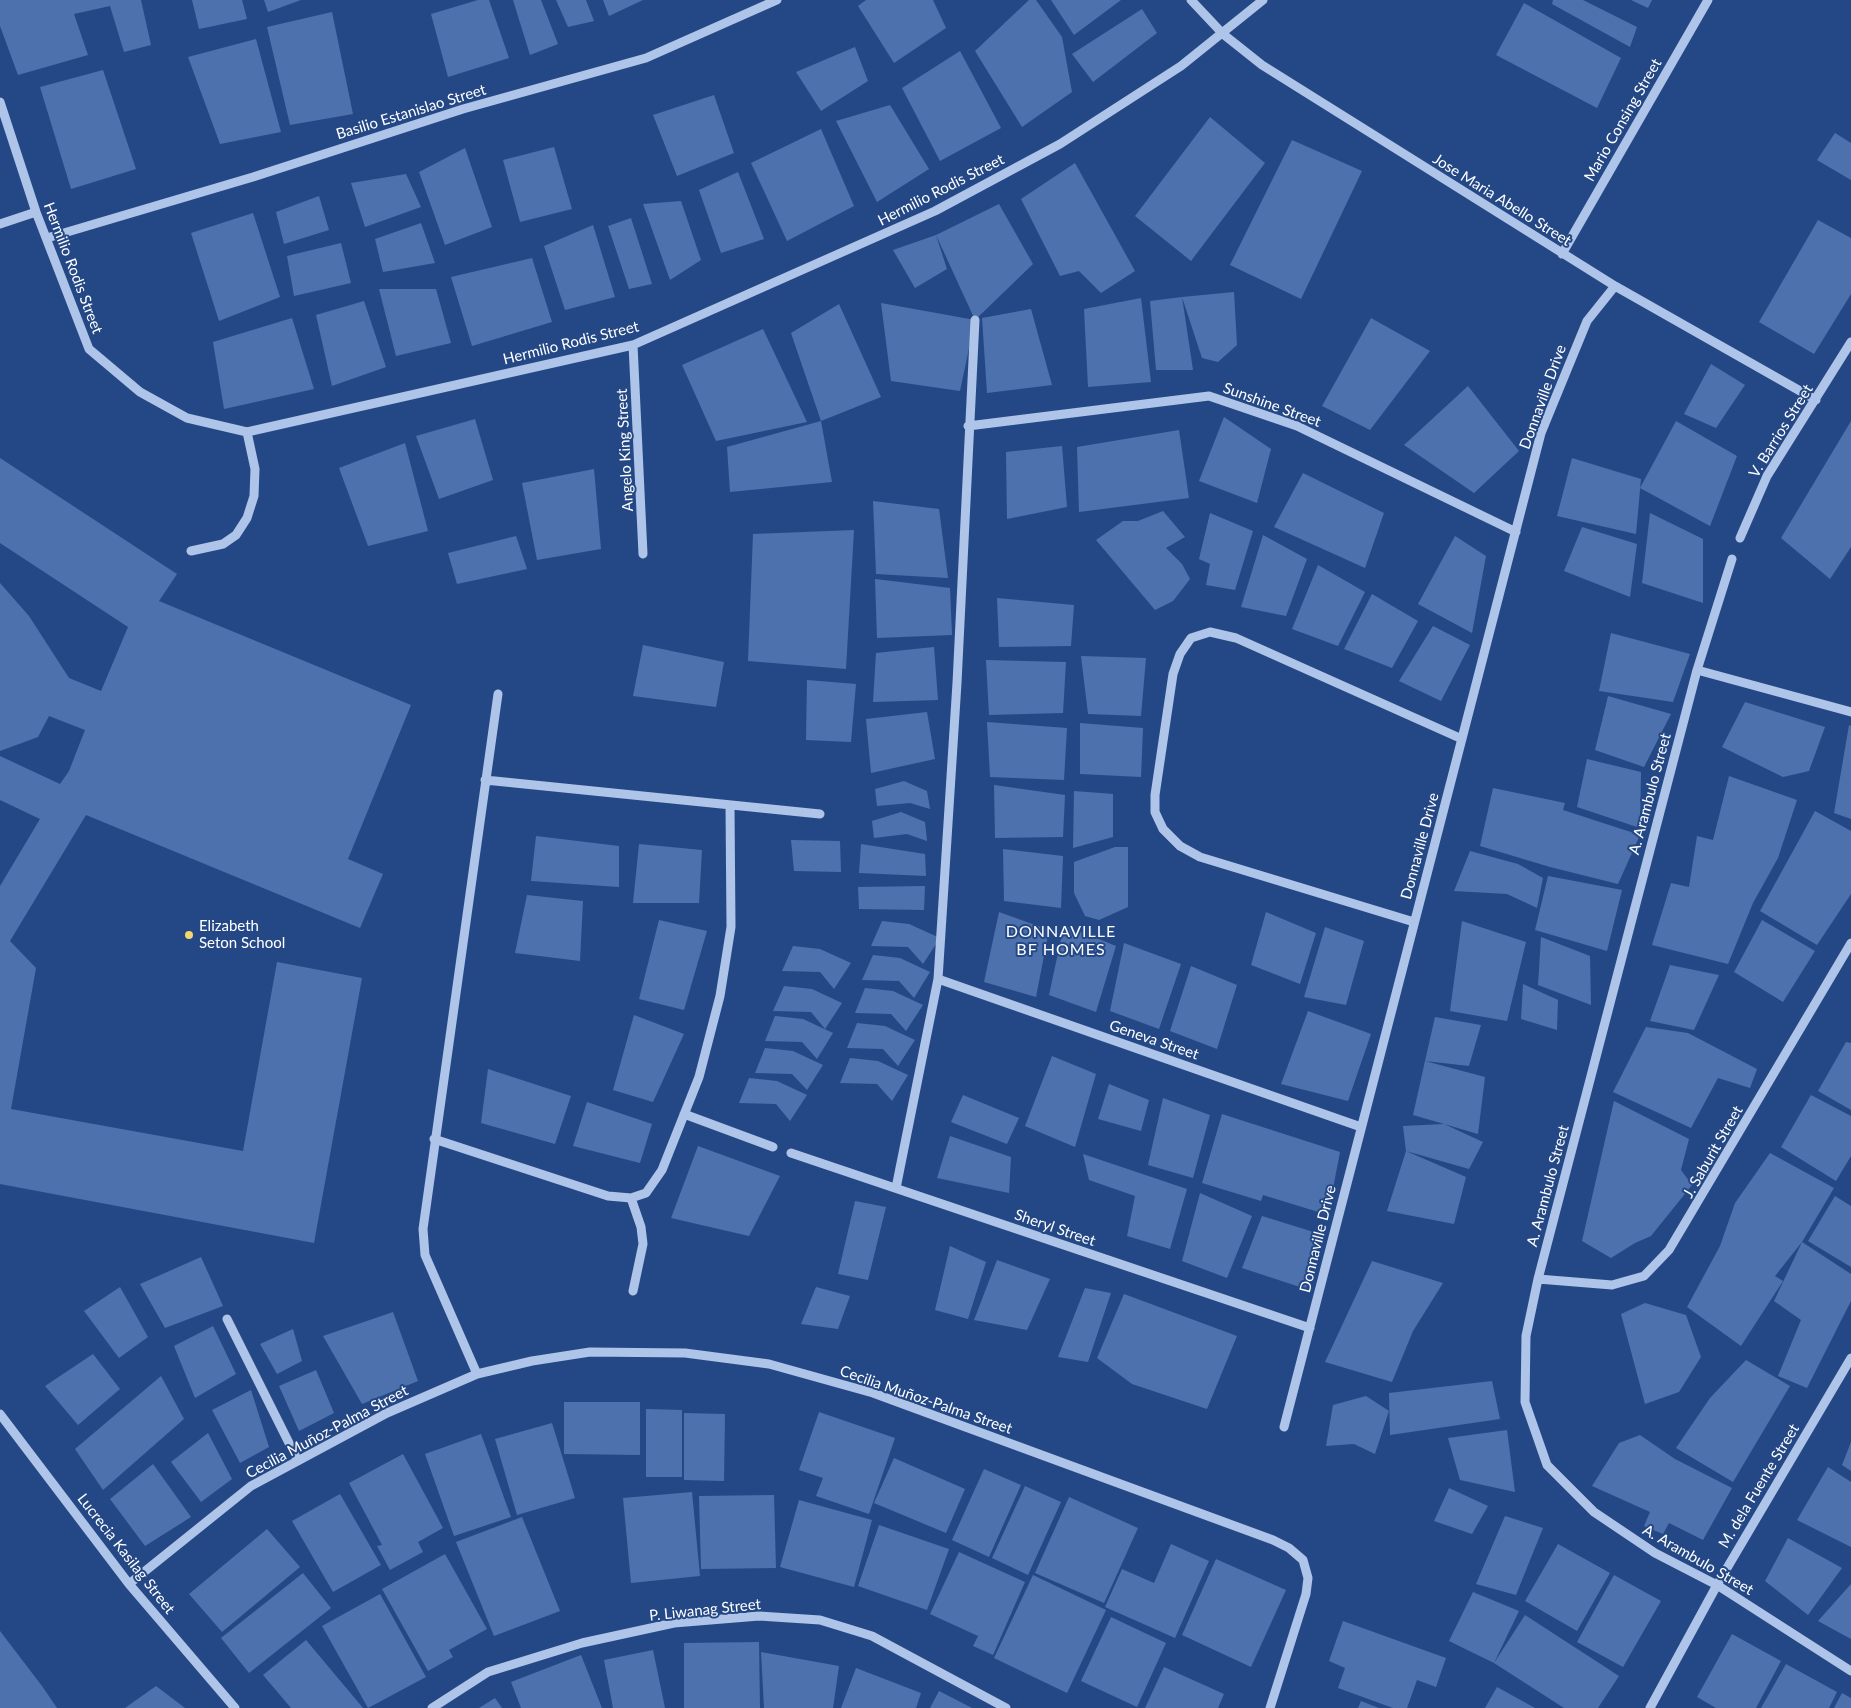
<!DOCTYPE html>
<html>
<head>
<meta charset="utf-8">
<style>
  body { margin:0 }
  canvas { display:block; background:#244885 }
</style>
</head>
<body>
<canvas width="1851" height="1708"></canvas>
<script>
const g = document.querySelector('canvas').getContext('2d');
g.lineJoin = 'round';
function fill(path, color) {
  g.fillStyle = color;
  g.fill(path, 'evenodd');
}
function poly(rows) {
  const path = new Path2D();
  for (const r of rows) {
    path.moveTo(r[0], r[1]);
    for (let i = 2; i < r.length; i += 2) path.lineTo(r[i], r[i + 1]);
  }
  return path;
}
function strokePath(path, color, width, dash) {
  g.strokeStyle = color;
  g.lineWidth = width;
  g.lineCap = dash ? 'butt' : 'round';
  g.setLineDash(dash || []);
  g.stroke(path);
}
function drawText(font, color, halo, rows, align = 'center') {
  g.font = font + ' Lato,sans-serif';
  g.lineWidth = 4;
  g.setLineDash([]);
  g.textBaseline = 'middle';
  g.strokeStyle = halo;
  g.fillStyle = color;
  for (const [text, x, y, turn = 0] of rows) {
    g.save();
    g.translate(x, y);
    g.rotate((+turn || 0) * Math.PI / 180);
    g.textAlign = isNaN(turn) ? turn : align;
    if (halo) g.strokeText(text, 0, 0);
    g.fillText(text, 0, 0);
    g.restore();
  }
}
fill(poly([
  [0,0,141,0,151,45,124,52,110,6,74,14,88,55,18,75,0,26],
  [192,0,242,0,247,19,199,29],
  [264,0,301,0,268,12],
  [478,0,489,0,509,58,448,77,431,14],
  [513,0,541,0,558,44,530,55],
  [556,0,586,0,594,21,568,27],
  [603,0,643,0,609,16],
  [866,0,933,0,946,28,894,63,858,6],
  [1029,0,1036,0,1062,37,1072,92,1022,127,975,51],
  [1051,0,1121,0,1074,35],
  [1553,0,1583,0,1637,27,1630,47,1552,4],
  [1631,0,1652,0,1648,8],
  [1524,3,1621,58,1597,108,1496,55],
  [1142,9,1157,33,1093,82,1072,54],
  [332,12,353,114,290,125,267,27],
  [256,39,281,132,220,144,188,57],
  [855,47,868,81,821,111,796,72],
  [960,51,1001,128,940,161,902,88],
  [103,70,136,169,71,189,40,87],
  [714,95,734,153,677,176,653,115],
  [890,105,929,169,877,202,836,121],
  [1210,117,1265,163,1191,261,1135,216],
  [821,129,854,206,787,241,751,163],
  [1835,133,1851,143,1851,180,1817,160],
  [1292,140,1362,171,1301,299,1230,265],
  [554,147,572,209,520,222,503,160],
  [465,148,492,227,445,245,419,172],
  [1075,163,1135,271,1101,293,1079,271,1060,276,1021,199],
  [738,172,764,239,721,253,699,190],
  [406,174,421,207,365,227,351,183],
  [319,196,329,230,284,244,276,212],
  [681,201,701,260,670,280,643,204],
  [999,204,1033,264,975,320,936,235],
  [253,213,280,297,219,321,191,233],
  [631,218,652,284,629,289,608,226],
  [1818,220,1851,238,1851,294,1814,354,1759,322],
  [421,223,435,263,383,272,375,239],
  [593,225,615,297,565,310,544,246],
  [936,235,947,269,915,288,893,250],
  [341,243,351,283,294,296,287,256],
  [532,258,552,322,472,346,451,277],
  [379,289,436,289,451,343,396,356],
  [1234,292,1237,345,1218,362,1202,358,1182,297,1193,370,1156,370,1150,301,1182,297],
  [1141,298,1151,382,1088,387,1084,309],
  [364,301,386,367,332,386,316,315],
  [881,303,975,320,960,391,891,381],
  [839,304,881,397,821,421,791,333],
  [1031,309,1052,385,987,393,982,318],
  [292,318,314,389,224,409,213,342],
  [1371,318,1430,351,1370,430,1322,406],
  [763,329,807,422,716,441,682,365],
  [1711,364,1745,385,1716,428,1684,414],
  [1468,386,1519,451,1474,493,1404,445],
  [1224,417,1271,449,1257,503,1199,481],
  [475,419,493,480,439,499,416,436],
  [821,421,832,482,730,492,727,447],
  [1676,421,1737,456,1710,526,1640,488],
  [1851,421,1851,547,1830,579,1781,538],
  [1179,430,1189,498,1079,512,1077,447],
  [405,443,428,531,368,546,339,468],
  [1062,446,1067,507,1007,519,1006,452],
  [0,458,177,574,159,601,411,705,348,859,383,874,360,928,86,815,10,941,36,968,11,1109,243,1151,277,962,362,978,314,1243,0,1184,0,886,40,819,0,800,0,756,60,784,69,771,85,730,49,716,38,737,0,751,0,583,29,616,69,678,101,691,128,627,0,543],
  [1572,458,1641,479,1636,534,1557,516],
  [594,469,601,549,537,560,522,483],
  [1303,473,1384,513,1365,568,1274,527],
  [873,501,939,509,948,578,876,574],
  [1163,511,1185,537,1166,548,1182,564,1190,579,1173,601,1155,610,1096,540,1123,521,1138,521],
  [1210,513,1253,531,1235,590,1206,585,1210,564,1199,559],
  [1650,513,1703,539,1703,603,1642,583],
  [1582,527,1637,544,1630,597,1564,571],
  [854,530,846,669,748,661,753,534],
  [1263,535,1307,559,1286,616,1241,607],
  [516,536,527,569,457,584,448,553],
  [1455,536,1486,556,1472,633,1418,604],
  [1318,565,1365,592,1338,646,1292,629],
  [875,579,950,588,952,635,877,638],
  [1372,594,1418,621,1392,668,1344,649],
  [997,598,1074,605,1071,646,999,647],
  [1433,626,1470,645,1441,701,1399,681],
  [1611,633,1690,654,1673,702,1599,691],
  [643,645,724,662,716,707,633,696],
  [934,647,938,700,873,702,876,653],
  [1081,656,1146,658,1141,716,1088,714],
  [986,660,1066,662,1063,713,989,715],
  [807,680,856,684,851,742,806,740],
  [1608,696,1671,714,1644,767,1595,750],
  [1745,702,1825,727,1809,771,1783,777,1722,747],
  [927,712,935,759,871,773,866,719],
  [987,722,1067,728,1064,780,990,777],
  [1080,723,1143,728,1141,777,1080,774],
  [1849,725,1851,726,1851,819,1834,813],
  [1587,759,1641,772,1640,828,1577,807],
  [1729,776,1797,800,1778,858,1753,903,1728,964,1652,945,1671,883,1689,887,1697,836,1713,840],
  [904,781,927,791,930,809,910,803,877,806,875,789],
  [994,785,1065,795,1063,837,995,838],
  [1493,788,1565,803,1563,810,1640,835,1618,884,1550,867,1480,846],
  [1074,791,1113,794,1113,837,1073,848],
  [1815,811,1851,831,1851,894,1817,945,1760,911],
  [901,812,925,822,927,841,907,834,874,838,872,821],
  [536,836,619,846,619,887,531,881],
  [791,840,840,841,841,872,794,871],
  [639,844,702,850,699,903,633,903],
  [861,844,925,854,926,876,859,873],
  [1115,847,1128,847,1128,907,1099,920,1085,916,1074,893,1074,862],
  [1003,849,1063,856,1061,908,1004,901],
  [1470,851,1518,864,1543,878,1537,908,1507,894,1454,891],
  [1548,876,1622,890,1607,951,1535,930],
  [925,886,924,910,859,909,858,887],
  [527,895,583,901,580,961,515,953],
  [999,912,1049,930,1036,997,984,982],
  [1266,912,1316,933,1300,984,1251,965],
  [659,920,707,931,684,1010,639,999],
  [1762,920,1815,951,1783,1002,1734,972],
  [882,921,909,924,940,938,923,964,908,947,871,946],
  [1462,921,1526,942,1507,1021,1450,1011],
  [1064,925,1116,946,1096,1012,1049,995],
  [1325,927,1364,941,1346,1005,1304,997],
  [1541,937,1590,956,1591,1005,1538,985],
  [1124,943,1181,964,1159,1029,1110,1011],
  [793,946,820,949,851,963,834,989,820,972,782,971],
  [873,955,900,958,930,972,914,998,899,981,862,980],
  [1670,965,1719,975,1694,1030,1650,1021],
  [1191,966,1237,985,1217,1049,1170,1031],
  [1523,984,1558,1000,1557,1030,1521,1019],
  [784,986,812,989,842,1003,825,1029,811,1012,773,1011],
  [865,988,893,991,923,1005,906,1031,891,1014,855,1013],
  [1308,1011,1371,1034,1348,1101,1281,1084],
  [634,1015,684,1034,653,1102,613,1090],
  [775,1016,803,1019,833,1033,817,1059,802,1042,765,1041],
  [1435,1017,1481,1025,1469,1066,1425,1061,1485,1077,1478,1134,1444,1124,1483,1142,1469,1169,1406,1151,1403,1126,1444,1124,1413,1115,1425,1061],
  [857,1023,885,1026,915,1040,898,1066,883,1049,847,1048],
  [1646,1027,1688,1033,1757,1069,1750,1088,1718,1078,1691,1128,1613,1092],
  [1846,1042,1851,1043,1851,1110,1818,1091],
  [765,1048,793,1051,823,1065,807,1090,792,1074,755,1073],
  [1052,1056,1096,1074,1075,1147,1025,1126],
  [850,1058,878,1061,908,1075,892,1101,877,1084,840,1083],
  [488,1069,571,1096,555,1144,481,1123],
  [749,1078,777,1081,807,1095,790,1121,776,1104,739,1103],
  [1109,1084,1149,1100,1141,1131,1098,1119],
  [963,1095,1019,1118,1007,1144,951,1122],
  [1811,1095,1851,1116,1851,1156,1836,1181,1781,1147],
  [1163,1098,1210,1115,1193,1178,1148,1165],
  [1614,1101,1689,1139,1681,1170,1692,1185,1651,1236,1635,1243,1611,1258,1582,1241],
  [587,1102,652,1124,640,1163,573,1146],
  [1222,1114,1340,1152,1328,1215,1263,1195,1261,1201,1202,1183],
  [950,1136,1011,1157,1009,1193,937,1178],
  [698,1146,780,1176,749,1236,671,1218],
  [1406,1151,1466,1177,1454,1224,1387,1211],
  [1770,1153,1834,1188,1802,1242,1775,1276,1783,1281,1741,1346,1687,1307,1720,1246,1735,1203],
  [1083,1154,1187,1189,1170,1249,1127,1236,1135,1196,1089,1180],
  [1200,1193,1252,1216,1227,1278,1182,1261],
  [1835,1196,1851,1206,1851,1267,1808,1241],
  [855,1201,886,1207,868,1280,838,1274],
  [1262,1216,1320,1234,1306,1289,1242,1268],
  [1802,1242,1851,1274,1851,1301,1807,1388,1778,1376,1801,1320,1774,1301],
  [950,1246,986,1262,968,1319,935,1310],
  [201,1257,223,1306,165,1328,140,1284],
  [997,1260,1050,1279,1027,1330,974,1320],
  [1372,1261,1443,1283,1413,1331,1392,1382,1325,1362],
  [120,1287,148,1337,119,1358,84,1311],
  [816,1287,850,1296,838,1329,801,1324],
  [1085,1288,1111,1293,1088,1362,1058,1357],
  [1124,1294,1237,1336,1207,1409,1132,1384,1097,1358],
  [1645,1303,1686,1315,1701,1357,1679,1392,1645,1404,1621,1314],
  [393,1312,418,1381,362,1404,323,1336],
  [213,1326,236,1374,195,1398,174,1346],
  [293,1329,302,1361,277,1374,260,1344],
  [93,1354,120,1389,78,1425,45,1386],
  [1746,1360,1790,1386,1733,1482,1676,1448,1710,1398],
  [316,1370,334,1413,299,1431,279,1386],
  [161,1376,184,1419,103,1490,75,1449],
  [1492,1381,1500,1419,1390,1435,1389,1393],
  [251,1390,269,1447,240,1463,212,1410],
  [1366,1396,1389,1411,1375,1454,1354,1444,1326,1446,1333,1405],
  [564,1402,640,1402,640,1455,564,1454],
  [646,1409,682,1410,682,1477,646,1477],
  [819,1412,895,1438,869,1514,816,1496,823,1478,799,1470],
  [684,1413,725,1414,724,1481,684,1480],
  [552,1423,575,1498,517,1515,495,1439],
  [1507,1430,1515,1492,1460,1480,1448,1438],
  [208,1433,232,1479,201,1502,171,1462],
  [481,1434,511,1517,454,1536,425,1454],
  [1640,1435,1675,1459,1732,1488,1703,1540,1669,1523,1663,1534,1644,1526,1650,1512,1592,1486,1619,1443],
  [1851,1442,1851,1471,1842,1465],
  [403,1454,443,1528,418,1542,423,1552,390,1570,377,1546,382,1545,349,1483],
  [894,1458,965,1489,946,1533,874,1503],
  [153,1464,191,1517,145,1546,110,1499],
  [1828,1467,1851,1482,1851,1547,1797,1520],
  [984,1469,1021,1485,989,1557,952,1540],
  [1025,1486,1061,1502,1028,1575,992,1558],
  [1449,1488,1488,1506,1472,1534,1434,1521],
  [692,1492,700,1576,631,1583,623,1498],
  [340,1494,381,1565,333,1592,292,1521],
  [774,1495,776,1568,701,1569,699,1496],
  [1069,1497,1138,1528,1104,1603,1035,1573],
  [799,1500,872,1520,854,1587,780,1567],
  [1505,1516,1543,1528,1516,1595,1476,1584],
  [522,1517,560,1611,494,1636,456,1542],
  [879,1525,949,1549,927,1610,858,1586],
  [267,1529,300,1567,222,1632,189,1594],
  [1788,1538,1842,1568,1808,1615,1765,1581],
  [1171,1544,1209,1561,1175,1638,1105,1607,1122,1569,1154,1583],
  [1558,1544,1610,1573,1577,1631,1525,1601],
  [959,1552,1025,1582,993,1655,973,1646,978,1636,930,1614],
  [445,1554,487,1629,449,1650,453,1657,428,1671,382,1589],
  [1216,1559,1286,1590,1251,1667,1182,1635],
  [303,1573,331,1608,249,1673,221,1638],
  [1033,1575,1106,1610,1067,1693,994,1658],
  [1614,1575,1661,1601,1623,1667,1577,1642],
  [1851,1584,1851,1639,1818,1621],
  [1473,1592,1519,1611,1494,1663,1449,1641],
  [380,1594,426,1677,368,1708,322,1626],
  [1525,1615,1619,1676,1598,1708,1564,1708,1494,1663],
  [1111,1617,1166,1643,1137,1707,1081,1681],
  [1343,1621,1446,1658,1436,1687,1417,1680,1407,1708,1393,1708,1338,1688,1345,1668,1329,1661],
  [0,1631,42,1686,57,1708,0,1708],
  [1732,1634,1781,1661,1756,1708,1716,1708,1697,1697],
  [306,1640,363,1708,291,1708,263,1675],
  [759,1642,760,1708,684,1708,684,1643],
  [653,1650,665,1708,613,1708,604,1660],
  [761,1652,839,1666,833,1708,764,1708],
  [581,1655,602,1708,521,1708,511,1682],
  [1786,1664,1837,1692,1829,1708,1761,1708],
  [1164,1667,1224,1694,1218,1708,1145,1708],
  [856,1668,921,1693,916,1708,841,1708],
  [156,1686,185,1708,125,1708],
  [1497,1687,1535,1708,1485,1708],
  [939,1691,972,1708,930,1708],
  [1842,1693,1851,1698,1851,1708,1834,1708],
  [495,1698,502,1708,479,1708],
  [1361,1701,1379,1708,1358,1708]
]), '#4c71ad');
strokePath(poly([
  [1191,0,1223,34,1262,65,1615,286,1816,400],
  [0,102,36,212,89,349,140,392,187,418,247,432,633,345,935,211,1060,144,1181,66,1263,0],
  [0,224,36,212],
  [47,238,253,177,463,109,646,58,777,0],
  [1562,254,1708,0],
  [633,345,643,554],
  [968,426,1209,396,1297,426,1516,532],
  [1740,538,1767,476,1851,342],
  [191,551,223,544,236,535,247,518,254,496,255,469,247,432],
  [1732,559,1697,670,1538,1279,1526,1336,1525,1402,1547,1465,1594,1512,1655,1553,1717,1585,1851,1671],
  [1697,670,1851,712],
  [485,780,820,814],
  [1414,922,1200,857,1180,846,1163,829,1155,812,1155,795,1173,674,1180,654,1191,638,1210,632,1236,638,1462,739],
  [938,979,1361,1127],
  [684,1114,773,1147],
  [434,1139,608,1196,631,1198,646,1193,662,1170,699,1077,720,996,731,927,730,805],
  [791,1153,1310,1328],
  [896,1188,938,979,957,683,975,320],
  [631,1198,641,1227,643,1244,633,1291],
  [1538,1279,1612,1285,1644,1276,1669,1250,1851,943],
  [227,1319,298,1461],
  [477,1374,425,1255,423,1229,498,694],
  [0,1414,129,1584,235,1708],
  [1284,1427,1541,433,1587,321,1615,286],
  [129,1584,251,1486,387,1413,477,1374,532,1361,590,1352,685,1353,769,1364,873,1393,1273,1540,1289,1548,1303,1560,1308,1578,1306,1594,1270,1708],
  [432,1708,488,1672,582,1643,674,1623,759,1616,820,1620,872,1636,1006,1708],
  [1650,1708,1717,1585,1851,1358]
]), '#aec4e8', 9);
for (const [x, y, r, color] of [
  [189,935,5,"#f3d571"]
]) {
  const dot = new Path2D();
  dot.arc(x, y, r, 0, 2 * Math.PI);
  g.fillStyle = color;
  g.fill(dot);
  strokePath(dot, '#244885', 2);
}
drawText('15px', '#fff', '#244885', [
  ["Basilio Estanislao Street",411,112,-17],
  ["Mario Consing Street",1623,120,-60],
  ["Hermilio Rodis Street",941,190,-27],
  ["Jose Maria Abello Street",1502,200,32],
  ["Hermilio Rodis Street",73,268,69],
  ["Hermilio Rodis Street",571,343,-14],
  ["Donnaville Drive",1543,397,-70],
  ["Sunshine Street",1272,405,20],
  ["V. Barrios Street",1781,431,-58],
  ["Angelo King Street",625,450,-93],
  ["A. Arambulo Street",1650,794,-75],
  ["Donnaville Drive",1420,846,-75],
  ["Geneva Street",1154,1040,19],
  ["J. Saburit Street",1713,1152,-60],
  ["A. Arambulo Street",1548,1186,-75],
  ["Sheryl Street",1055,1228,19],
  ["Donnaville Drive",1318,1239,-76],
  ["Cecilia Muñoz-Palma Street",926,1400,19],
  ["Cecilia Muñoz-Palma Street",327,1432,-28],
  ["M. dela Fuente Street",1759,1486,-59],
  ["Lucrecia Kasilag Street",126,1554,52],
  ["A. Arambulo Street",1698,1560,30],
  ["P. Liwanag Street",705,1610,-6]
]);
drawText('15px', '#fff', '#244885', [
  ["Elizabeth",199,926],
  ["Seton School",199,943]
], 'left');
g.letterSpacing = '1px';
drawText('16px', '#fff', '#244885', [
  ["DONNAVILLE",1061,932],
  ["BF HOMES",1061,950]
]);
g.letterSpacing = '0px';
</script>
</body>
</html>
